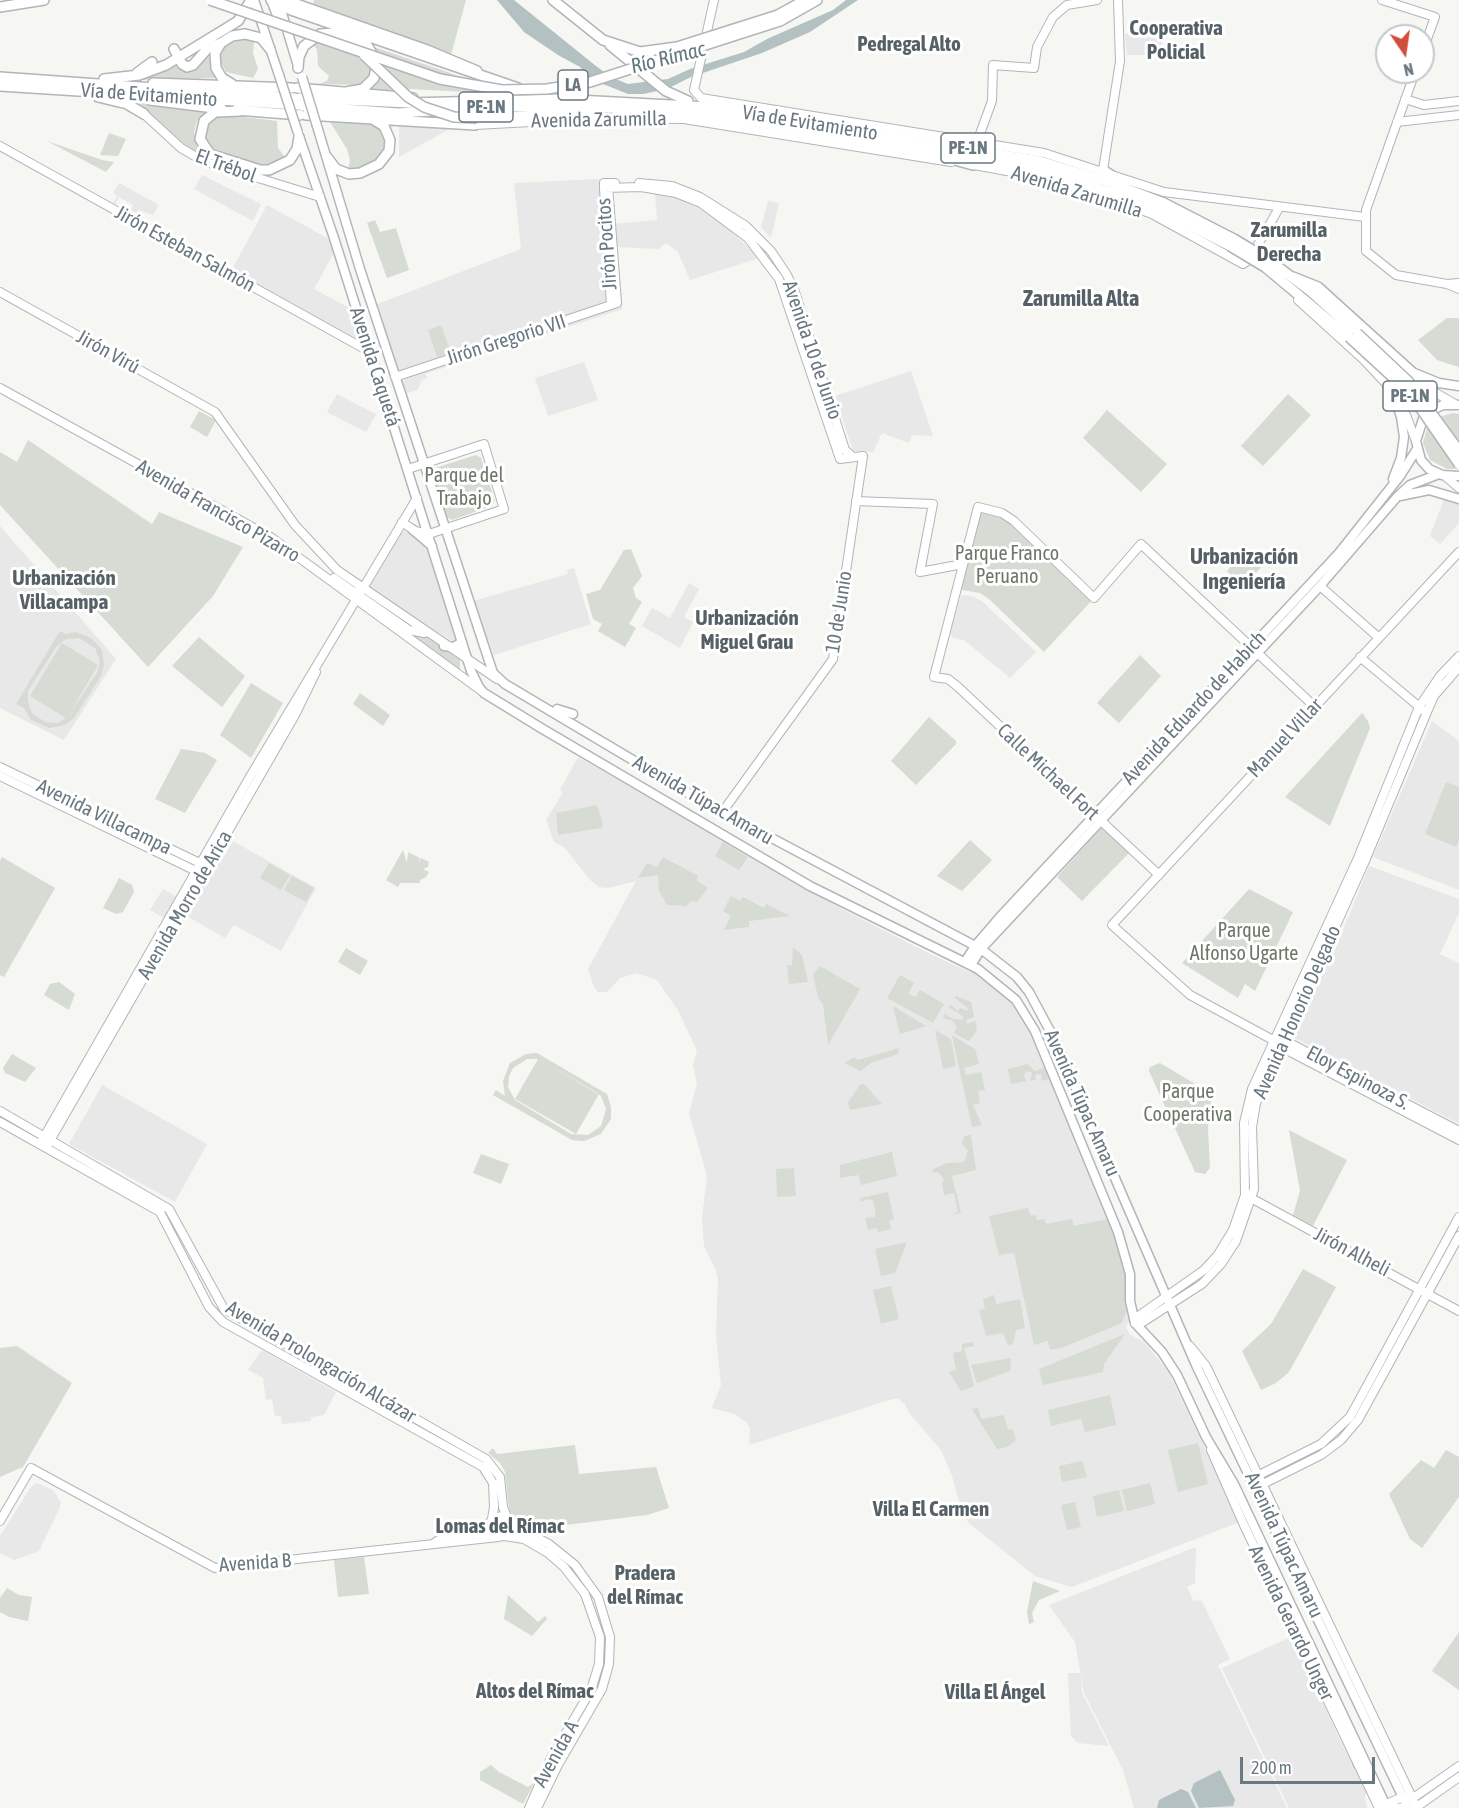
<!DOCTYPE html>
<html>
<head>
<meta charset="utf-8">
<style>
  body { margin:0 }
  #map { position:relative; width:1459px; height:1808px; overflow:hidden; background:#f6f6f3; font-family:"Asap Condensed",sans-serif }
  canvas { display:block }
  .north { position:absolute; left:1375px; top:24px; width:60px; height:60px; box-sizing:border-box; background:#fff; border:2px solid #c3c9cd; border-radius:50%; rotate:167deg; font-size:16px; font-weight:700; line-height:24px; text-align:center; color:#697881 }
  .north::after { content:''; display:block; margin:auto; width:21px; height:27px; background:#d04f3a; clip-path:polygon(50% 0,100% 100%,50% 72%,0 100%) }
  .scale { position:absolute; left:1240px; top:1757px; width:135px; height:27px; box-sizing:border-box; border:3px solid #697881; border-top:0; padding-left:8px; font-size:18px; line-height:21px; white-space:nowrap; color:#697881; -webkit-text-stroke:4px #fff; paint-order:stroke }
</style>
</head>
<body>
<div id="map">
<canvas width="1459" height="1808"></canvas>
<div class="north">N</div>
<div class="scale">200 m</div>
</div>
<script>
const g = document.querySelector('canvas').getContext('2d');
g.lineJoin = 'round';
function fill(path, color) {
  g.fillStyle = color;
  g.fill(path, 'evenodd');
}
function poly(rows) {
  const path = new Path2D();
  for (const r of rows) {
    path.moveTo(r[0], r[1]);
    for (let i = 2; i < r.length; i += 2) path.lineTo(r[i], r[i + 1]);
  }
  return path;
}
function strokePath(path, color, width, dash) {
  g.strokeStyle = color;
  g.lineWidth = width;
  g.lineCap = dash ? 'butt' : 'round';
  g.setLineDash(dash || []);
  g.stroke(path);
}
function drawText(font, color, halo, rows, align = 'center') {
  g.font = font + ' "Asap Condensed",sans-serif';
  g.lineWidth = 6;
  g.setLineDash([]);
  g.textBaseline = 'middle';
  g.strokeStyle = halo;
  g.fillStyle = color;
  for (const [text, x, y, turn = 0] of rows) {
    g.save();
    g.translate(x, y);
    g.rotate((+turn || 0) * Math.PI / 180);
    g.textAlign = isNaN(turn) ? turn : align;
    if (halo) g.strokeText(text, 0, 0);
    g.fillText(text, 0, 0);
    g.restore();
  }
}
fill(poly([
  [1161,30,1162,55,1127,55,1125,34],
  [399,122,455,126,399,157],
  [202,175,261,204,253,221,194,189],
  [600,179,601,225,657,220,655,193,675,197,717,217,759,258,690,280,678,252,666,243,658,249,618,247,622,309,425,374,428,377,421,381,418,390,404,394,400,384,405,380,396,371,375,305,521,249,514,183],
  [119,183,159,205,153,215,138,210,136,213,130,210,133,205,119,197,115,204,113,203,117,196,113,193],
  [768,201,779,203,771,238,761,227],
  [267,205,329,239,334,252,314,289,353,310,361,337,357,341,230,273],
  [584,362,598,400,548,416,535,378],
  [911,371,933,436,912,435,909,443,882,433,873,452,853,451,835,396],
  [337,394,376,414,366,432,327,412],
  [1444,499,1459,503,1459,523,1440,544,1430,536],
  [0,526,116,659,64,740,0,708],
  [405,531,430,547,459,638,454,642,368,588,401,533],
  [574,568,591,624,494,655,473,601,568,574,567,570],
  [689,583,699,589,684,617,693,622,680,648,642,626,652,608,670,618],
  [961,595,972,596,983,602,1036,652,1010,678,964,640,953,638,950,634],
  [1432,721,1459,741,1459,890,1373,857],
  [578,757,838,907,924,951,969,972,975,972,1014,1004,1038,1047,1111,1226,1129,1289,1127,1310,1130,1320,1126,1326,1129,1334,1144,1342,1168,1371,1239,1519,1237,1523,1072,1587,1035,1576,970,1524,963,1516,952,1476,941,1450,909,1413,905,1404,898,1399,892,1399,749,1445,750,1428,747,1423,735,1414,712,1408,721,1385,716,1334,718,1280,716,1270,704,1246,702,1218,707,1176,689,1113,697,1084,693,1065,697,1051,678,1010,657,980,637,973,620,978,607,992,598,992,594,987,588,969,636,881,608,888,599,887,590,880,565,848,554,842,546,820,563,792,560,790],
  [233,841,316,888,281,951,234,925,225,938,185,915,216,862,220,863],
  [1369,866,1459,899,1459,913,1440,954,1459,963,1459,1124,1291,1036,1334,952],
  [163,889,177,897,164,918,150,910],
  [102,1085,207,1144,175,1202,69,1144],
  [262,1350,336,1392,324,1415,311,1417,311,1421,282,1424,281,1416,275,1416,272,1399,266,1400,263,1378,248,1370],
  [37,1483,53,1490,61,1502,60,1507,39,1551,14,1560,0,1553,0,1536,31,1487],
  [1196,1547,1195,1583,1187,1587,1193,1600,1202,1601,1230,1659,1218,1665,1287,1808,1134,1808,1123,1770,1084,1693,1075,1642,1049,1605],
  [1293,1636,1339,1738,1367,1791,1365,1798,1367,1808,1289,1808,1222,1668],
  [1068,1673,1081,1673,1082,1693,1109,1746,1078,1743,1071,1736]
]), '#e7e8e7');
fill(poly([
  [314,0,466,0,451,55,313,4],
  [245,38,254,42,253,53,258,69,253,78,226,72,220,62,221,50,227,41],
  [323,38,341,40,360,47,374,66,365,83,357,85,319,84,327,81,329,76,318,66,317,49,311,43],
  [374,47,482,84,482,93,411,89,389,93,368,91,379,78,381,62],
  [212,49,209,57,216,78,140,80,159,74,178,63,185,69],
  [126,99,176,108,210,110,197,121,194,132,199,150,206,159,191,150,148,112],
  [219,114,277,121,278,148,285,157,270,166,259,165,209,147,204,135,207,123],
  [330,122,371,124,381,129,386,139,382,158,360,170,348,169,350,161,347,149],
  [109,133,126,139,118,156,100,155],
  [47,141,102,160,114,162,106,172],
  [375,220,380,232,396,228,409,270,387,278,367,223],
  [1447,318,1459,318,1459,367,1437,360,1418,340],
  [441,325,451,353,437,357,428,330],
  [1288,394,1311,415,1263,466,1241,446],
  [1107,410,1167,464,1141,492,1083,438],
  [199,411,216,420,207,437,190,427],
  [1453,413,1459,414,1459,469,1447,469,1430,460,1423,443,1428,425,1435,418],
  [28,440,152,524,159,512,243,547,213,596,148,667,0,505,0,452,17,462],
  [476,455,481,458,495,501,492,506,452,520,447,517,432,473,435,468],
  [978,507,1002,513,1094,598,1044,652,990,600,980,593,957,589],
  [631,549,642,576,633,588,636,598,642,602,629,624,636,628,625,647,598,631,602,624,593,619,586,594,600,590,624,550],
  [1246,550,1263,565,1243,587,1227,571],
  [397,625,425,636,460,660,460,672],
  [60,631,65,634,76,632,91,638,102,650,104,665,101,676,74,718,65,725,49,728,31,720,24,708,16,704],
  [79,638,95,648,100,661,98,671,67,718,98,665,62,643,30,696,66,718,58,723,45,722,32,713,28,702,28,691,56,647,66,639],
  [199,637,245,676,222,707,172,666],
  [1140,655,1161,676,1119,723,1097,703],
  [251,683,283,703,251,758,220,735],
  [360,693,390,715,383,726,353,704],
  [1362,713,1368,721,1370,728,1330,826,1285,797],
  [929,717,956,741,956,744,916,785,891,761],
  [181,749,205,753,217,760,185,813,155,799],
  [1446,782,1459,787,1459,840,1456,847,1425,834],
  [597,805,603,825,601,828,558,835,556,813],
  [1103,826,1130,852,1082,901,1057,877],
  [970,840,992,860,962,891,937,876],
  [723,842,748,857,739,870,715,856],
  [403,850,407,863,408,852,420,858,418,865,421,858,429,862,428,867,423,869,429,872,426,877,420,880,420,883,400,883,398,887,386,880],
  [2,857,55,888,4,977,0,975,0,861],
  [663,857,698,876,696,880,708,888,697,902,691,901,686,906,667,905,659,891,658,875,638,878,647,863,657,867],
  [269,863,290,875,281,890,260,878],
  [292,876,314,888,306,902,284,890],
  [119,878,132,885,134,892,123,912,116,914,103,908],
  [1249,889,1293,912,1255,991,1245,984,1238,998,1182,963],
  [731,896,740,901,743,897,764,908,766,904,790,916,749,921,749,927,724,930,731,916,723,911],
  [793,947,802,955,808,982,789,984,787,965,792,965],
  [346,948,368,961,360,975,338,962],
  [820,966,860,989,828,1045,823,1004,818,997,813,975],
  [900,975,914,983,908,994,916,997,920,990,944,1004,933,1023,887,998],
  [59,982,75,994,69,1010,44,995,50,984],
  [956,996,971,1002,974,1017,966,1020,967,1024,975,1021,977,1030,969,1041,954,1033,957,1027,953,1021,943,1018,945,1014,953,1019,962,1020,963,1016,948,1007,951,1005,958,1011,960,1008,967,1011,968,1008,955,998],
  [893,1006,926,1026,900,1034],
  [935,1030,951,1039,956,1066,943,1069],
  [952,1035,975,1049,979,1064,964,1068,966,1075,981,1072,985,1090,978,1091,980,1103,973,1105,982,1125,972,1127],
  [899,1048,898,1054,871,1063,860,1071,845,1063,854,1057,858,1060],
  [537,1053,607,1094,611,1107,611,1119,601,1134,584,1141,572,1140,493,1095,496,1090,505,1096,503,1081,510,1063,526,1054],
  [527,1059,538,1059,515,1099,576,1134,599,1094,541,1060,601,1096,606,1109,601,1126,588,1135,571,1134,515,1100,508,1087,509,1076,513,1068],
  [12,1054,36,1068,25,1082,5,1073,3,1068],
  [1160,1063,1212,1094,1208,1129,1210,1168,1205,1174,1195,1172,1149,1071,1150,1067],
  [1028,1064,1035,1071,1044,1068,1049,1079,1042,1081,1041,1074,1035,1075,1036,1080,1030,1081,1032,1073,1027,1071,1023,1076,1027,1081,1011,1084,1008,1069],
  [861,1084,864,1084,882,1104,850,1110,848,1102],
  [1289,1130,1347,1160,1313,1226,1293,1215,1300,1191],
  [971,1135,976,1170,952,1176,961,1213,950,1215,958,1212,954,1193,944,1195,942,1183,944,1179,938,1172,933,1173,932,1170,947,1163,964,1162,968,1151,962,1144,964,1136],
  [892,1152,897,1176,861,1185,858,1175,840,1178,840,1165],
  [481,1154,509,1164,501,1184,473,1173],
  [794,1168,796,1196,777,1197,776,1169],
  [888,1192,894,1219,889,1221,891,1229,878,1232,877,1228,868,1230,865,1218,874,1217,876,1214,873,1201,869,1199,861,1202,860,1198],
  [1028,1208,1031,1216,1036,1215,1037,1220,1044,1219,1046,1224,1072,1219,1074,1226,1108,1219,1123,1256,1129,1289,1127,1310,1122,1323,1064,1347,1050,1350,1048,1341,1034,1345,1014,1253,999,1255,989,1216],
  [907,1242,895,1273,881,1276,875,1249],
  [1303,1269,1336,1287,1289,1372,1276,1383,1261,1390,1242,1351,1271,1324],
  [891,1286,899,1319,881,1324,873,1290],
  [994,1295,996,1304,1020,1299,1025,1328,1016,1330,1013,1344,1008,1345,1003,1333,986,1336,979,1310,985,1309,983,1299],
  [1125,1334,1104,1364,1103,1372,1043,1385,1039,1369],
  [973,1342,974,1346,964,1348,974,1386,961,1391,949,1372,956,1370,953,1353,962,1351,962,1344],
  [17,1346,72,1383,23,1467,0,1477,0,1348],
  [1011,1358,1010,1371,977,1383,971,1365],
  [1110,1395,1116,1425,1085,1432,1081,1419,1051,1426,1048,1410],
  [978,1408,981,1419,1004,1415,1008,1430,1013,1429,1016,1440,1007,1447,997,1449,972,1409],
  [1198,1443,1208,1484,1178,1492,1168,1450],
  [575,1445,579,1474,656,1467,669,1508,647,1515,533,1529,516,1521,509,1510,505,1472,500,1463,488,1453,493,1448,497,1454],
  [1446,1450,1459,1457,1459,1497,1422,1548,1410,1539,1389,1494,1421,1460,1434,1468],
  [1082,1461,1087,1477,1062,1482,1059,1466],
  [1150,1483,1155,1504,1127,1511,1122,1490],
  [1119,1490,1124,1511,1097,1517,1093,1496],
  [1075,1502,1081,1527,1067,1530,1061,1505],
  [364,1557,369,1594,338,1597,334,1560],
  [1033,1581,1060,1591,1039,1600,1032,1613,1034,1622,1029,1624,1027,1612],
  [7,1588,19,1595,32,1597,28,1621,9,1617,0,1612,0,1598],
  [508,1595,538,1622,545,1616,547,1619,532,1636,504,1619],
  [1459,1632,1459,1690,1432,1671],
  [491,1765,499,1772,528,1787,534,1783,523,1804,480,1780,480,1772]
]), '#d6dbd3');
fill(poly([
  [497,0,514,0,596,66,611,77,628,84,668,79,690,69,744,52,767,39,833,10,846,0,858,0,810,32,762,53,691,77,667,89,643,94,628,94,593,80,580,67,558,55,524,32],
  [1220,1770,1235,1800,1233,1806,1199,1808,1191,1791,1194,1783],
  [1181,1789,1188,1792,1196,1808,1157,1808,1159,1800]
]), '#b4c1c3');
const secondary = poly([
  [714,0,694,90,701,98,1044,153,1164,192,1365,217],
  [1382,0,1435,17,1423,50],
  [1415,72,1366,210,1366,251,1396,275,1447,284,1459,283],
  [1405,99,1424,105,1459,101],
  [144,114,181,148,203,161,320,197],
  [1397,122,1459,115],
  [475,125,606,118,684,119,951,162],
  [977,142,992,101,993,65,1034,68,1037,47,1053,17,1067,5,1097,0],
  [0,146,370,352],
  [969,164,1039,177,1086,191],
  [1103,170,1120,61,1118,0],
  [639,183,672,186,700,197,746,226,771,251,787,275,795,292,845,450,853,457],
  [604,188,641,187,676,193,701,203,748,238,779,279,840,459,863,456,833,659,726,807],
  [1098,194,1152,214,1243,264,1249,260,1279,208],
  [1447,284,1459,289],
  [0,292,215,412,295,525,337,570,497,679],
  [1298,300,1364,360,1392,390,1406,415,1416,441],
  [611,305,604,188,604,183,615,183],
  [1413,374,1436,393,1455,404],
  [395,377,617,303,608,185],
  [0,388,272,538,483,692],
  [1445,476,1459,488],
  [856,501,933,504,920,572,963,564],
  [402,522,415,531,429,534,504,509,484,444,408,469],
  [334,578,354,592,361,590],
  [1320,586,1378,637],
  [355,601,363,598,409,630,424,633],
  [1459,656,1440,676,1419,707,1358,858,1252,1089,1244,1123,1245,1195,1233,1230,1217,1256,1204,1270,1137,1317,1135,1323,1143,1322,1202,1284,1221,1264,1236,1241,1254,1189,1252,1127,1256,1103,1365,861,1427,712,1434,696,1459,667],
  [1360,657,1423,710],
  [0,767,204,865],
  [0,776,198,872],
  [1159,875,957,686,948,679,934,677,978,507,1002,513,1014,521,1094,598,1141,544,1314,706],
  [1271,1039,1190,995,1112,925,1459,552],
  [1282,1039,1459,1131],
  [1277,1045,1459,1140],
  [0,1111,169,1209,224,1309,486,1459,500,1477,503,1507,510,1526,504,1536,496,1537,490,1532,489,1523,494,1518,502,1516,508,1521],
  [0,1122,160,1212,209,1307,223,1322,483,1467,493,1483,494,1507,492,1519],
  [40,1144,251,775,417,498],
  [48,1144,295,715,316,672],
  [1249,1197,1459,1311],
  [1190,1346,1206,1366,1417,1808],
  [1211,1450,1243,1523,1379,1808],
  [1259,1475,1321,1444,1350,1417,1459,1217],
  [1263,1484,1321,1455,1341,1440,1358,1420,1459,1236],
  [0,1521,31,1468,215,1568,498,1537],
  [509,1523,549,1544,575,1565,598,1597,610,1637,609,1664,602,1689,558,1765,537,1808],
  [504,1536,524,1539,548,1553,564,1567,585,1594,600,1637,599,1664,591,1690,550,1760,529,1808],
  [434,1543,445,1536,477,1532,489,1523],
  [1385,1804,1397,1808,1418,1806,1459,1777],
  [1379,1807,1398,1799,1416,1796,1459,1766]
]);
const primary = poly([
  [254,0,279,75],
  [271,0,280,23],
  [278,0,298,66],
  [317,126,360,269,493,673,505,684,700,800,981,949,1017,977,1029,992,1056,1042,1196,1365,1408,1808],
  [299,136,334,238,471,671,479,687,484,693,541,728,810,886,978,969,1016,1000,1035,1031,1118,1232,1130,1274,1130,1301,1135,1323,1162,1352,1177,1375,1206,1437,1234,1484,1387,1808],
  [1412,372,1439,383,1459,386],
  [1392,390,1401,417,1404,437,1401,458,1393,479],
  [1459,405,1443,405,1432,410,1423,419,1416,441,1421,460,1429,469,1442,475,1459,476],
  [1400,496,1429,490,1459,499],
  [412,529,432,546],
  [444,646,454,647,462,642],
  [557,709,573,714],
  [965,962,975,946,999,918,1339,553,1400,476,1417,449],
  [971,965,981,949,1320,586,1397,497,1410,485,1439,474],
  [1353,1745,1358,1764]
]);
const highway = poly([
  [271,0,291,10,518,88],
  [285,0,427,50,477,71],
  [553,0,603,40,640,52,677,47],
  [0,7,44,0],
  [778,15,805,0],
  [780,21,817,0],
  [610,45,666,91,688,101],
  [174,49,182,64,187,67,193,65,208,48,221,43],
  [298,68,299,57,304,46,320,34,336,33,367,45,377,62,374,78,363,89,346,92],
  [137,73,152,62],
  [0,77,295,98],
  [104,79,139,75,166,65,238,21,251,0],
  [153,83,292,88],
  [232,84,222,78,216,68,215,53,221,43,232,36,245,34,261,38,270,49],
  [0,86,298,105],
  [297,88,413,98],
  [98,97,127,104,144,114],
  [300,98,410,103,558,99,709,107,1040,161,1111,183,1164,203,1234,239],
  [150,100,222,109],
  [302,106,398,113,497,107,574,106,680,112,755,122,1037,169,1147,204,1230,246],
  [236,110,300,115],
  [240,111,215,112,204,121,200,139,210,154,260,170,269,170,290,160,297,149,299,137],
  [306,115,475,125],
  [477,118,592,113],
  [327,157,336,169,349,174,360,173,379,164,389,151,390,140,384,126,374,120],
  [947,158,973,165],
  [1103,170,1125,184],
  [1083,190,1104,194],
  [1269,260,1310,291,1357,333],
  [1265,267,1349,337],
  [1293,277,1318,287,1412,372]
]);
strokePath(secondary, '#b1b6b9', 10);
strokePath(primary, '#b2b6b9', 11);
strokePath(highway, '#b2b5b8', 12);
strokePath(secondary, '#fff', 8);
strokePath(primary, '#fff', 8);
strokePath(highway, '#fff', 9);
const primaryBridge = poly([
  [279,75,298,133],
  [302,77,317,126]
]);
const highwayBridge = poly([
  [210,0,440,79,502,90,547,89,590,82,780,21],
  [677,47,778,15],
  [364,55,408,97,424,107,454,117,477,118],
  [1234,239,1269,260],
  [1230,246,1265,267],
  [1357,333,1408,381,1459,451],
  [1349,337,1399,383,1421,409,1459,464]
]);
strokePath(primaryBridge, '#b2b6b9', 11, []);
strokePath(highwayBridge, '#b2b5b8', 12, []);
strokePath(primaryBridge, '#fff', 8);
strokePath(highwayBridge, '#fff', 9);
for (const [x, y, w] of [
  [573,85,30],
  [486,107,54],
  [968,148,54],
  [1410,396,54]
]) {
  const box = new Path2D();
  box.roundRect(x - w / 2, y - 15, w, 30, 4.5);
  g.fillStyle = '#fff';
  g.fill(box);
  strokePath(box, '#697881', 1.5);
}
drawText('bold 18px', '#697881', null, [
  ["LA",573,85],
  ["PE-1N",486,107],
  ["PE-1N",968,148],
  ["PE-1N",1410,396]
]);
drawText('20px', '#697881', '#fff', [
  ["Vía de Evitamiento",149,95,4],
  ["Avenida Zarumilla",599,120,-1],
  ["Vía de Evitamiento",810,123,9],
  ["El Trébol",226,166,20],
  ["Avenida Zarumilla",1077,192,17],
  ["Jirón Pocitos",607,244,-94],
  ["Jirón Esteban Salmón",185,249,29],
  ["Jirón Gregorio VII",506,340,-18],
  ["Avenida 10 de Junio",812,350,71],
  ["Jirón Virú",108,352,29],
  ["Avenida Caquetá",375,367,72],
  ["Avenida Francisco Pizarro",218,511,30],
  ["10 de Junio",839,612,-81],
  ["Avenida Eduardo de Habich",1194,708,-47],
  ["Manuel Villar",1285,738,-47],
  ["Calle Michael Fort",1048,772,43],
  ["Avenida Túpac Amaru",703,800,30],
  ["Avenida Villacampa",104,817,26],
  ["Avenida Morro de Arica",185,905,-60],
  ["Avenida Honorio Delgado",1297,1012,-66],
  ["Eloy Espinoza S.",1358,1078,28],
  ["Avenida Túpac Amaru",1082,1103,66],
  ["Jirón Alheli",1352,1252,28],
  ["Avenida Prolongación Alcázar",321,1362,31],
  ["Avenida Túpac Amaru",1284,1545,65],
  ["Avenida B",255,1563,-4],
  ["Avenida Gerardo Unger",1291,1623,64],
  ["Avenida A",556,1754,-61]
]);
drawText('20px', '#6c7967', '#fff', [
  ["Parque del",464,476],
  ["Trabajo",464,499],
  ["Parque Franco",1007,554],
  ["Peruano",1007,577],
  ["Parque",1244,931],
  ["Alfonso Ugarte",1244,954],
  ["Parque",1188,1092],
  ["Cooperativa",1188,1115]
]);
drawText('bold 21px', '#566167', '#fff', [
  ["Cooperativa",1176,28],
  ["Policial",1176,52],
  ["Pedregal Alto",909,44],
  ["Zarumilla",1289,230],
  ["Derecha",1289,254],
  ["Urbanización",64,578],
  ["Villacampa",64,602],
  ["Urbanización",747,618],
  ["Miguel Grau",747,642],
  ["Villa El Carmen",931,1509],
  ["Lomas del Rímac",500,1526],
  ["Pradera",645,1573],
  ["del Rímac",645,1597],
  ["Altos del Rímac",535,1691],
  ["Villa El Ángel",995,1692]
]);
drawText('italic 21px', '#64797d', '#fff', [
  ["Río Rímac",668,58,-14]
]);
drawText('bold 22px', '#566167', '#fff', [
  ["Zarumilla Alta",1081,299],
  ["Urbanización",1244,557],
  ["Ingeniería",1244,582]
]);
</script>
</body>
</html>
